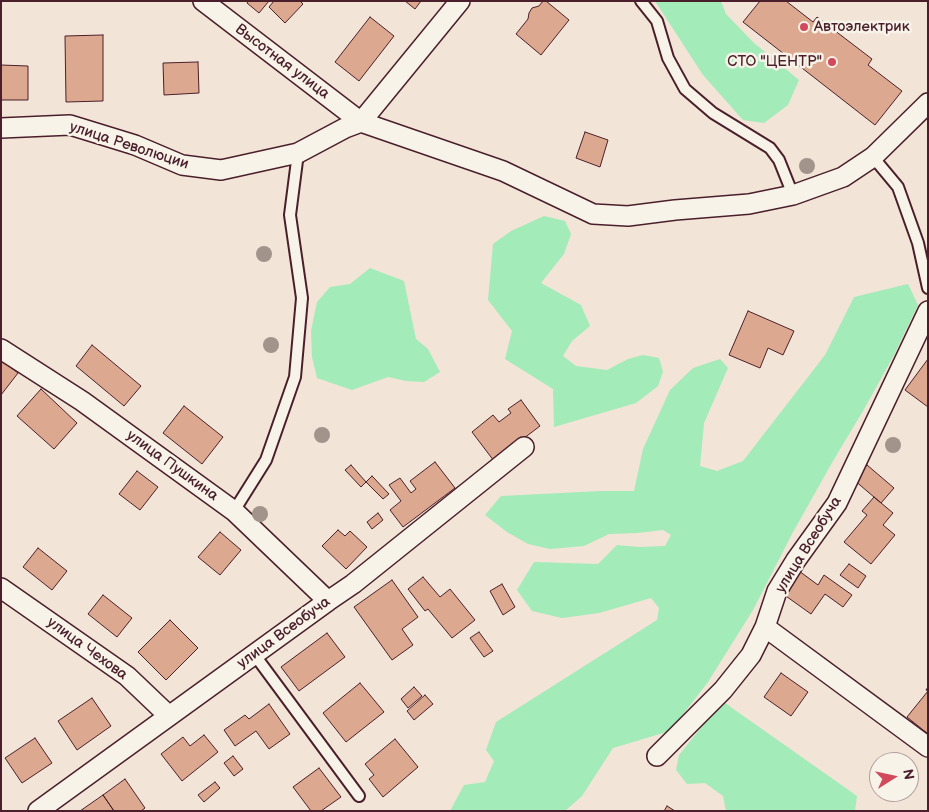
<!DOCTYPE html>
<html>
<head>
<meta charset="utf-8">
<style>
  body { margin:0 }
  #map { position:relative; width:929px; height:812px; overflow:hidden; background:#f2e4d6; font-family:"Balsamiq Sans",sans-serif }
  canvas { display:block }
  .frame { position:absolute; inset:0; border:2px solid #4a1f2b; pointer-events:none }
  .north { position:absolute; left:869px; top:752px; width:50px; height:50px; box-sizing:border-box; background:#f7f3e8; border:1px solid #b29e9c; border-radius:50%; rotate:80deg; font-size:14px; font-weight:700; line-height:20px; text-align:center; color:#4a1f2b }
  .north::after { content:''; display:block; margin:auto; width:18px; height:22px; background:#d1495b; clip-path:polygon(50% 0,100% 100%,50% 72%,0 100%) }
</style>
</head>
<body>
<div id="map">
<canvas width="929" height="812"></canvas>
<div class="frame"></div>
<div class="north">N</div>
</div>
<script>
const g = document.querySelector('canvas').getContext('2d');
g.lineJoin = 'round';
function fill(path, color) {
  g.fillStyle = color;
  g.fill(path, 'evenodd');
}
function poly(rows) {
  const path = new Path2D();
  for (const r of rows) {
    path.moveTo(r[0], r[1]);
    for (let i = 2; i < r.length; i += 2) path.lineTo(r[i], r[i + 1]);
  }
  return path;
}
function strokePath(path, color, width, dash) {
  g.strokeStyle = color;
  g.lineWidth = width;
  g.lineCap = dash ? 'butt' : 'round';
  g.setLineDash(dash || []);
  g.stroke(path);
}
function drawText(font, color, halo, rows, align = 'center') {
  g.font = font + ' "Balsamiq Sans",sans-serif';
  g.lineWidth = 5;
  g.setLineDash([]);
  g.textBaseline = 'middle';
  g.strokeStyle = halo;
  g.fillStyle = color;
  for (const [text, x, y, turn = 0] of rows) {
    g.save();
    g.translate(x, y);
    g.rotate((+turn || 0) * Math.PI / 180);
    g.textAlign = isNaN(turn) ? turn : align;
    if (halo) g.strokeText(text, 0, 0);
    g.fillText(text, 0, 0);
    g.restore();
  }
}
fill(poly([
  [655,1,721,1,726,14,754,43,799,80,788,105,764,123,743,120,703,75],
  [544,216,565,221,571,234,564,254,541,283,581,305,590,326,572,341,563,356,576,366,607,370,628,359,643,355,659,358,663,372,658,386,636,403,554,427,553,389,505,359,512,331,488,300,493,244,511,231],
  [370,268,404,281,416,339,428,349,440,372,424,382,406,381,388,377,352,390,317,378,312,357,311,331,317,302,330,287,350,284],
  [908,284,918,305,894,355,863,411,833,461,792,534,753,610,708,682,670,731,613,748,582,796,565,811,450,811,464,785,485,782,494,761,486,750,496,722,657,620,659,608,651,598,599,613,562,618,532,611,517,590,534,562,598,564,617,545,639,547,665,546,671,535,663,530,637,533,609,534,584,546,550,549,528,544,507,532,485,515,501,496,601,491,634,491,643,449,670,390,693,368,720,359,728,368,704,423,700,466,717,471,743,461,825,355,854,297],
  [725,703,857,796,855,811,726,811,723,796,705,783,687,784,676,770,679,755,708,719]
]), '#a3ebb9');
const building = poly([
  [248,1,269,1,259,13,247,3,248,1],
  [274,1,300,1,303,4,285,23,269,7,274,1],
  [405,1,421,1,415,9,405,1],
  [543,1,546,1,569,20,541,55,516,34,528,19,529,13,532,8,539,6,543,1],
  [760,1,786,1,813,22,817,17,872,59,868,65,902,91,875,125,743,22,760,1],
  [370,17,394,36,359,81,335,62,370,17],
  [103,35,103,101,66,102,65,36,103,35],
  [198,62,199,93,164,95,163,63,198,62],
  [1,65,28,66,28,100,1,100,1,65],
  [585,132,608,140,600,167,576,158,585,132],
  [748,311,794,331,783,355,768,348,760,368,729,355,748,311],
  [92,345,141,386,124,406,76,366,92,345],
  [928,359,928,407,905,390,928,359],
  [1,360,18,373,1,395,1,360],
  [41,389,77,423,54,449,17,416,41,389],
  [521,400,540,426,494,461,472,432,493,415,499,422,511,413,508,409,521,400],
  [184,406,223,437,202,464,163,433,184,406],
  [435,462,455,488,403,527,390,510,401,501,389,485,400,478,411,493,416,489,410,481,435,462],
  [351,465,366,482,361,487,345,470,351,465],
  [867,465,894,488,881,503,854,480,867,465],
  [137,471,158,487,140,510,119,494,137,471],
  [372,476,389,494,383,499,366,482,372,476],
  [874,497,893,513,883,525,895,535,871,564,844,542,867,515,862,511,874,497],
  [378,513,383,520,372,529,367,522,378,513],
  [338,530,345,536,350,531,367,547,346,569,322,546,338,530],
  [220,532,241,550,220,575,198,557,220,532],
  [38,548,67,571,52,590,23,567,38,548],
  [849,564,866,576,858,588,840,575,849,564],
  [799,571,818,585,824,575,852,595,843,607,825,594,811,614,783,594,799,571],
  [423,577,440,597,450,589,475,620,452,638,428,609,425,611,408,589,423,577],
  [392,580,418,617,402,629,413,645,392,660,354,607,392,580],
  [502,584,515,607,503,615,490,591,502,584],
  [103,595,132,618,117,637,88,614,103,595],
  [170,620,198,648,166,680,138,652,170,620],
  [479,632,493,651,484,657,470,638,479,632],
  [327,633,345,657,299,691,281,667,327,633],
  [781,673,808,692,791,716,764,697,781,673],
  [360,683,384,712,346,742,323,713,360,683],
  [414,687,422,696,408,708,401,699,414,687],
  [928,687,928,734,907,717,928,691,926,690,928,687],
  [425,695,433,704,414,720,407,711,425,695],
  [92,698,111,726,77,750,58,721,92,698],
  [269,704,290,734,269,749,256,731,235,746,224,730,245,715,249,719,269,704],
  [204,735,218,752,182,781,161,754,183,737,190,746,204,735],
  [35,738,52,763,22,783,5,758,35,738],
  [395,739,418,767,383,797,369,779,374,775,365,764,395,739],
  [233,756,243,769,234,776,224,763,233,756],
  [319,768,341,797,321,811,311,811,293,787,319,768],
  [125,779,145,808,141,811,114,811,103,795,125,779],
  [215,782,220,788,204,802,198,795,215,782],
  [103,795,114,811,80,811,103,795],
  [667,806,675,811,664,811,667,806]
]);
fill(building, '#dca990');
strokePath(building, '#4a1f2b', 1);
const lane = poly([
  [641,1,657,21,668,58,685,89,713,113,770,148,779,160,793,195],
  [873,157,898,187,918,243,928,288],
  [234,511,266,460,295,377,302,298,290,215,298,153],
  [254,654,359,796]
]);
const street = poly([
  [203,1,361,122,503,171,593,214,628,216,675,210,749,204,793,195,843,177,873,157,928,103],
  [1,128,70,125,135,145,182,165,221,170,298,153,345,128,361,122,460,1],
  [1,349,82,401,234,511,328,601],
  [1,588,127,676,169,716],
  [765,627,928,747],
  [657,756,723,690,751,655,765,627,777,591,796,560,837,503,928,311],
  [38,811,328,601,353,584,524,447]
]);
strokePath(lane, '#4a1f2b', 14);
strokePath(street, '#4a1f2b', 22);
strokePath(lane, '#f7f3e8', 10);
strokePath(street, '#f7f3e8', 19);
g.fillStyle = '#a2948b';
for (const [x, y] of [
  [807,166],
  [264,254],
  [271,345],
  [322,435],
  [893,445],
  [260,514]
]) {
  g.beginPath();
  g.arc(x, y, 8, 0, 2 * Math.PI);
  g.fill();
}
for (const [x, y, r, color] of [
  [804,27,5,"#d1495b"],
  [832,62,5,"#d1495b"]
]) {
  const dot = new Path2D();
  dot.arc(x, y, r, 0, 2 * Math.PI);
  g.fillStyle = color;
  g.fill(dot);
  strokePath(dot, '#f7f3e8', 2);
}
drawText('15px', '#4a1f2b', '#f7f3e8', [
  ["Автоэлектрик",814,27],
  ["СТО \"ЦЕНТР\"",822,62,"right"]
], 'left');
drawText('15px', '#4a1f2b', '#f7f3e8', [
  ["Высотная улица",282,62,37],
  ["улица Революции",129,146,18],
  ["улица Пушкина",172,466,36],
  ["улица Всеобуча",809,545,-58],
  ["улица Всеобуча",284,633,-36],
  ["улица Чехова",87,649,36]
]);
</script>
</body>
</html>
